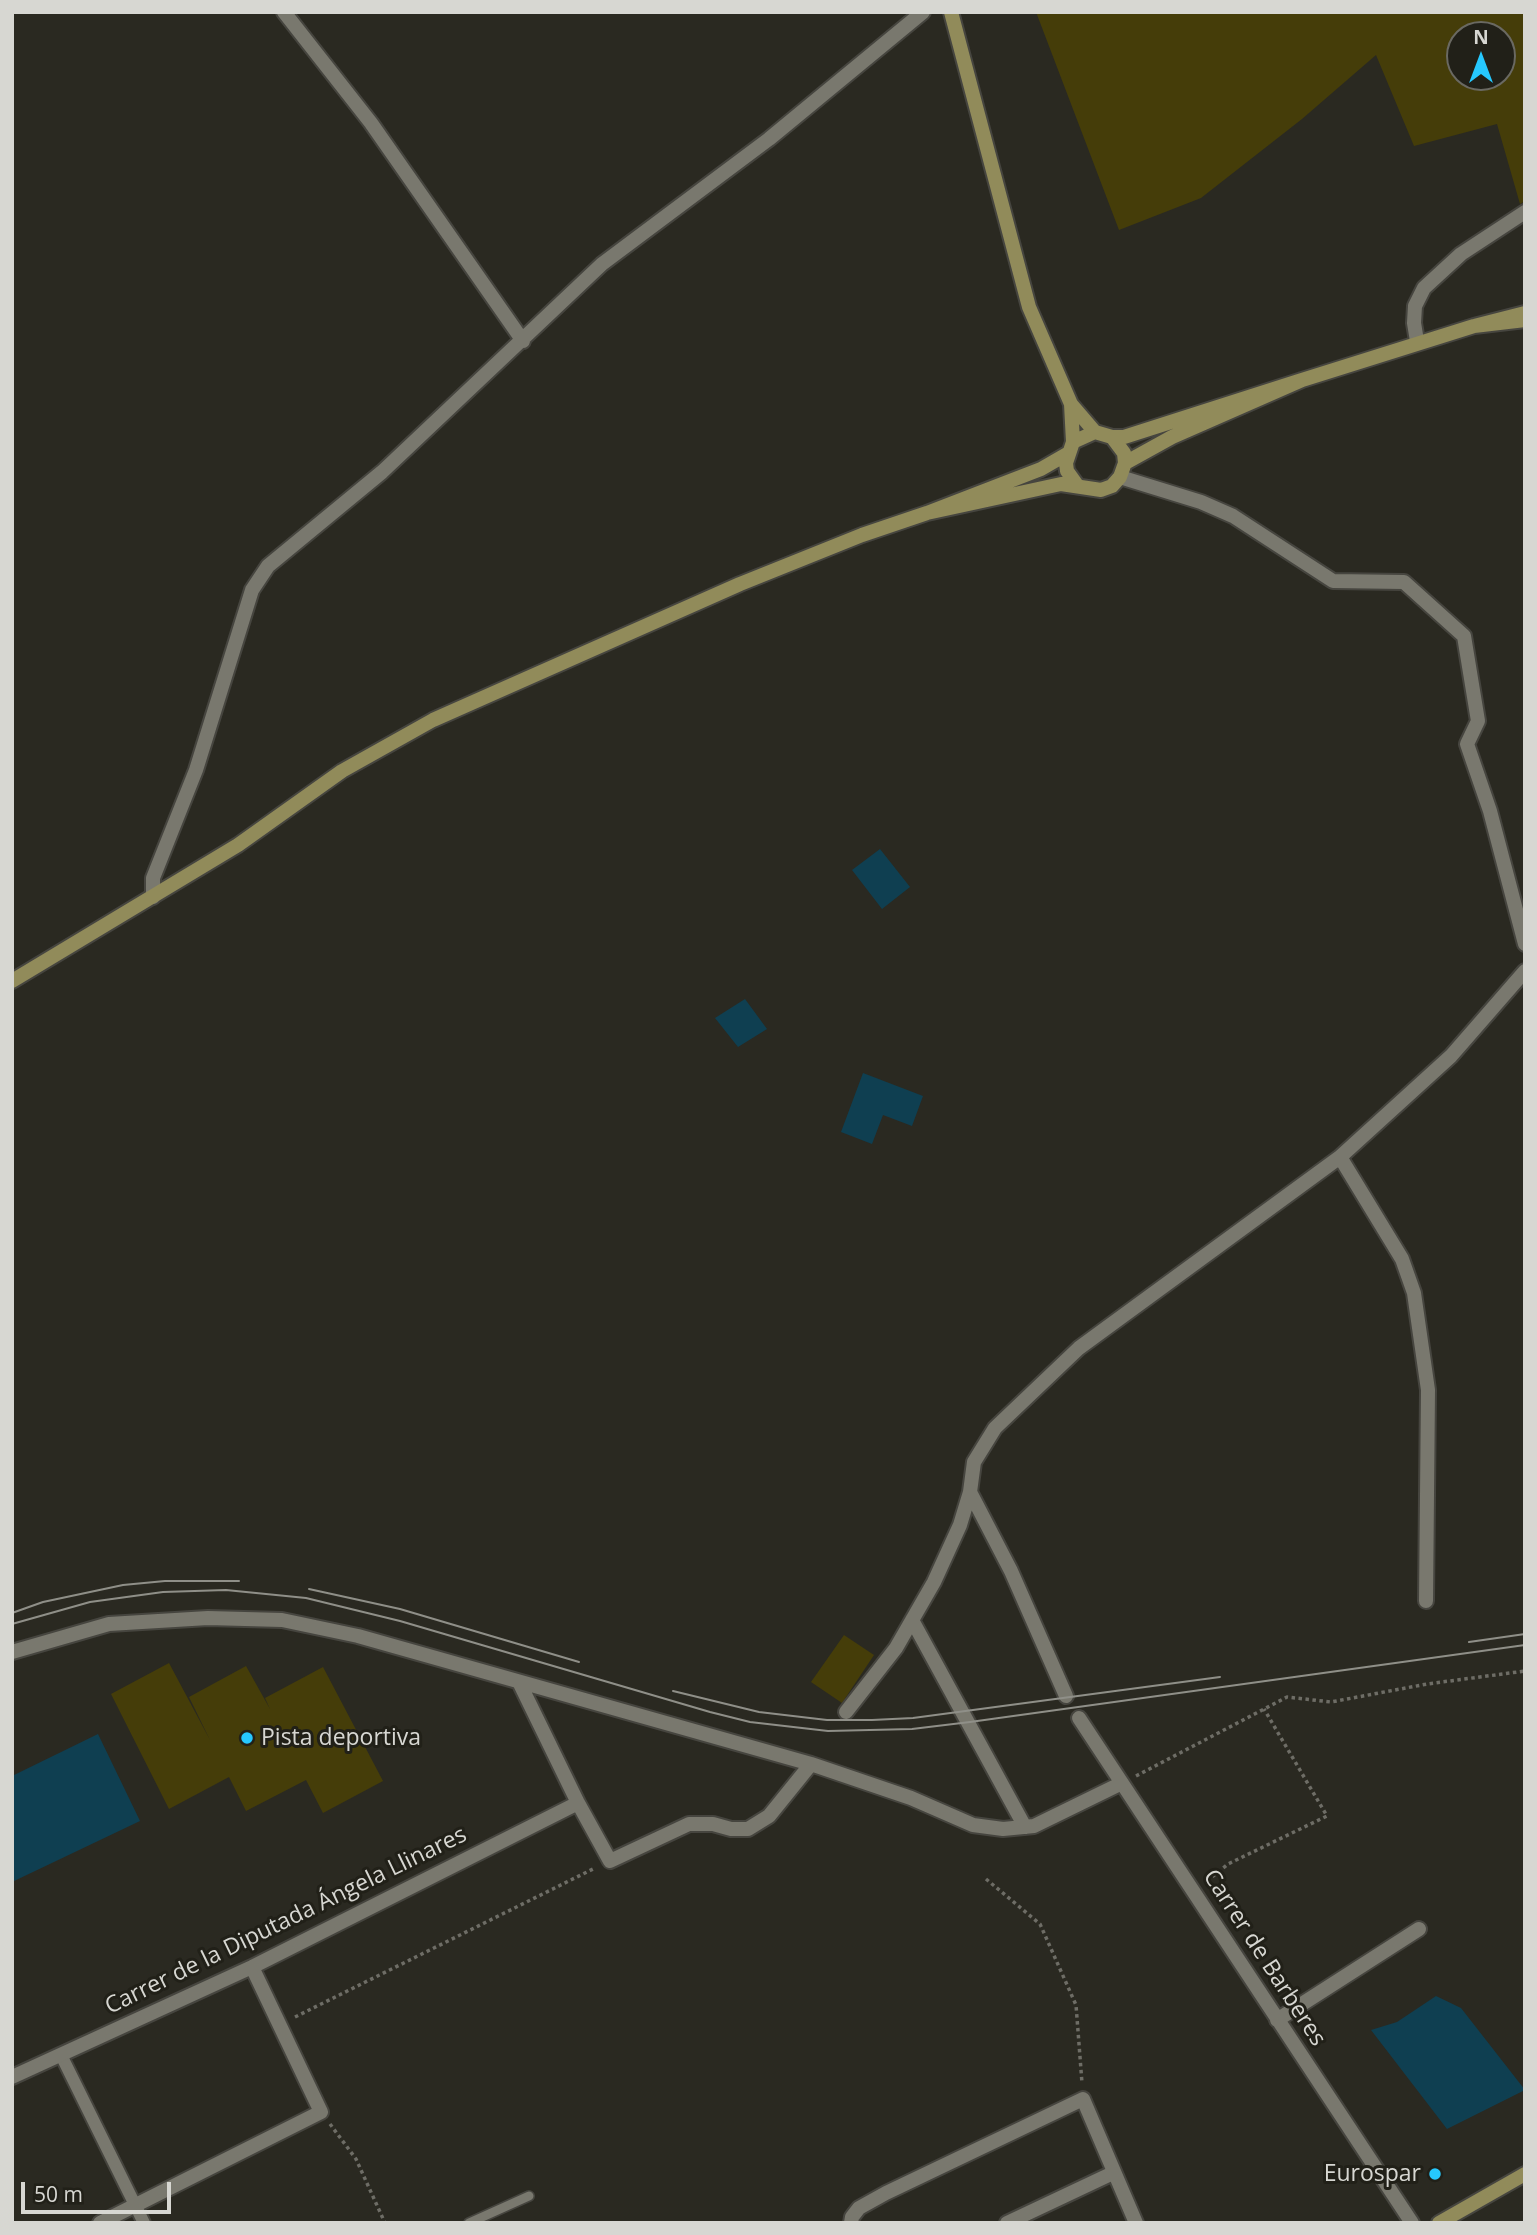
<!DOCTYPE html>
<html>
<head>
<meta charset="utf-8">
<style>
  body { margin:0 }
  #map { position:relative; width:1537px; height:2235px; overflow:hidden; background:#2a2921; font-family:"Open Sans",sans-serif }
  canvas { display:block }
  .frame { position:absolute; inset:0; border:14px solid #d7d7d2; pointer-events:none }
  .north { position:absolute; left:1446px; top:21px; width:70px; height:70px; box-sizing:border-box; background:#212018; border:2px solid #6a6962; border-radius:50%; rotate:0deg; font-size:19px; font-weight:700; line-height:28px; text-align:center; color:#d7d7d2 }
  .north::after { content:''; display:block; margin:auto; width:24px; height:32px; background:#26c8fe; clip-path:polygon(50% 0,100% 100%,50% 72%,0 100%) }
  .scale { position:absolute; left:21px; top:2182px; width:150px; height:32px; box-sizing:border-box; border:4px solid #d7d7d2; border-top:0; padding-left:9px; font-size:21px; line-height:24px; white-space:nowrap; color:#d7d7d2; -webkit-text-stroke:5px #212018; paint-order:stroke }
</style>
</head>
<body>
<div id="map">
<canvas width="1537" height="2235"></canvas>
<div class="frame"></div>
<div class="north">N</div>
<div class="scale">50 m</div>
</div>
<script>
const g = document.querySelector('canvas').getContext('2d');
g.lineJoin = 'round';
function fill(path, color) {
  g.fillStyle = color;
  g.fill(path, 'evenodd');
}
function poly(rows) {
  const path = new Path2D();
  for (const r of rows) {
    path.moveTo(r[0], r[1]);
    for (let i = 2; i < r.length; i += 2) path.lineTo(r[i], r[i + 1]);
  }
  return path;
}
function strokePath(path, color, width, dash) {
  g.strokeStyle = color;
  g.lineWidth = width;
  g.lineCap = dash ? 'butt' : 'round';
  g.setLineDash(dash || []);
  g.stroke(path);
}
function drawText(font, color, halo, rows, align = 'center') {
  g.font = font + ' "Open Sans",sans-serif';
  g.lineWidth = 6;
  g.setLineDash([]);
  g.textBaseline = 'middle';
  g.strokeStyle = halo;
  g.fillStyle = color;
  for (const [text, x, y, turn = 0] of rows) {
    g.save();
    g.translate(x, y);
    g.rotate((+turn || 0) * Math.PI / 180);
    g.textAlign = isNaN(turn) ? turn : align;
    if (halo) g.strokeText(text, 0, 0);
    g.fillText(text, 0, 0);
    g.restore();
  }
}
fill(poly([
  [1036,12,1525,12,1525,201,1520,204,1497,124,1414,146,1376,55,1302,119,1201,198,1119,230],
  [1460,35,1502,35,1502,77,1460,77],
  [844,1635,874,1655,842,1703,811,1682],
  [169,1663,210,1740,189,1697,246,1666,270,1709,265,1698,323,1667,383,1781,323,1813,306,1780,246,1811,229,1777,169,1809,111,1694]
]), '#453d09');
fill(poly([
  [880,849,910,887,882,909,852,870],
  [745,999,767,1029,738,1047,715,1018],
  [863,1073,923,1096,912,1126,883,1115,872,1144,841,1132],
  [98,1734,140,1821,12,1882,12,1776],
  [1436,1996,1461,2008,1525,2090,1447,2129,1371,2030,1397,2022]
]), '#0f3f51');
const service = poly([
  [469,2223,529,2196]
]);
const pedestrian = poly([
  [61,2055,144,2223]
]);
const minor = poly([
  [284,12,371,123,523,341],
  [1417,341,1414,323,1415,306,1424,288,1461,254,1525,212],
  [1120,477,1201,502,1233,516,1333,581,1404,582,1464,636,1478,721,1467,744,1490,811,1525,944],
  [153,897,153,878,196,770,252,590,268,566,382,472,602,264,769,139,923,12],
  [1340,1157,1402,1259,1414,1293,1428,1390,1426,1601],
  [970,1492,1011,1571,1066,1696],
  [912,1620,1025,1827],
  [12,1652,109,1624,208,1618,282,1620,358,1636,811,1764,911,1798,973,1825,1003,1829,1034,1826,1122,1783],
  [846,1712,896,1648,934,1582,960,1525,970,1492,974,1462,995,1428,1079,1348,1340,1157,1451,1056,1525,971],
  [1079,1718,1412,2223],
  [578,1803,610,1861,689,1824,713,1824,731,1829,748,1829,769,1816,811,1764],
  [1277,2020,1419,1929],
  [12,2077,252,1967,578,1803,520,1684],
  [100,2223,321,2112,252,1967],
  [851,2223,852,2217,859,2208,886,2193,1083,2099,1136,2223],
  [1007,2223,1113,2173]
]);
const secondary = poly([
  [951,12,1029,307,1071,404],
  [1525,313,1474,326,1525,320],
  [1302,380,1474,326],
  [1112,437,1124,437,1302,380,1172,437,1125,463],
  [1073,442,1071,404,1095,432],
  [1067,454,1041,469,927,513,1061,484,1101,490,1112,486,1120,477,1125,463,1124,453,1112,437,1095,432,1073,442,1066,463,1067,471,1077,485],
  [12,981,238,845,342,771,433,720,740,584,862,535,927,513],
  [1439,2223,1525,2174]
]);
strokePath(service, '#46453f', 12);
strokePath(pedestrian, '#46453f', 16);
strokePath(minor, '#46453f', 18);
strokePath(secondary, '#46453f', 18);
strokePath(poly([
  [1136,1776,1287,1697,1331,1702,1427,1684,1525,1671],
  [986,1879,1040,1924,1076,2005,1082,2083],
  [1207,1881,1228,1864,1327,1816,1264,1709],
  [295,2017,595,1868],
  [330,2124,356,2159,385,2223]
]), '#6e6d66', 3.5, [3.5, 3.5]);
strokePath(service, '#79786e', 9);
strokePath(pedestrian, '#79786e', 12);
strokePath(minor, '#79786e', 14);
strokePath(secondary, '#918b5a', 14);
strokePath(poly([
  [309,1589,400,1609,579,1662],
  [12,1613,43,1602,123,1585,165,1581,239,1581],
  [12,1624,90,1602,163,1592,226,1590,306,1598,400,1621,710,1712,750,1722,828,1731,912,1729,970,1722,1525,1645],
  [1469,1642,1525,1634],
  [673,1691,759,1712,827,1720,872,1720,913,1718,1220,1677]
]), '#8f8f88', 2);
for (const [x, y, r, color] of [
  [247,1738,7,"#26c8fe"],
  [1435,2174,7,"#26c8fe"]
]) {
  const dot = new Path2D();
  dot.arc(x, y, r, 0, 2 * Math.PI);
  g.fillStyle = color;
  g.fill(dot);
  strokePath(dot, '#212018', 2.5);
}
drawText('23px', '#d7d7d2', '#212018', [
  ["Pista deportiva",261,1738],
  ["Eurospar",1421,2174,"right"]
], 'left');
drawText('23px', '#d7d7d2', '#212018', [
  ["Carrer de la Diputada Ángela Llinares",286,1921,-26],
  ["Carrer de Barberes",1264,1958,57]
]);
</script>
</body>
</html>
